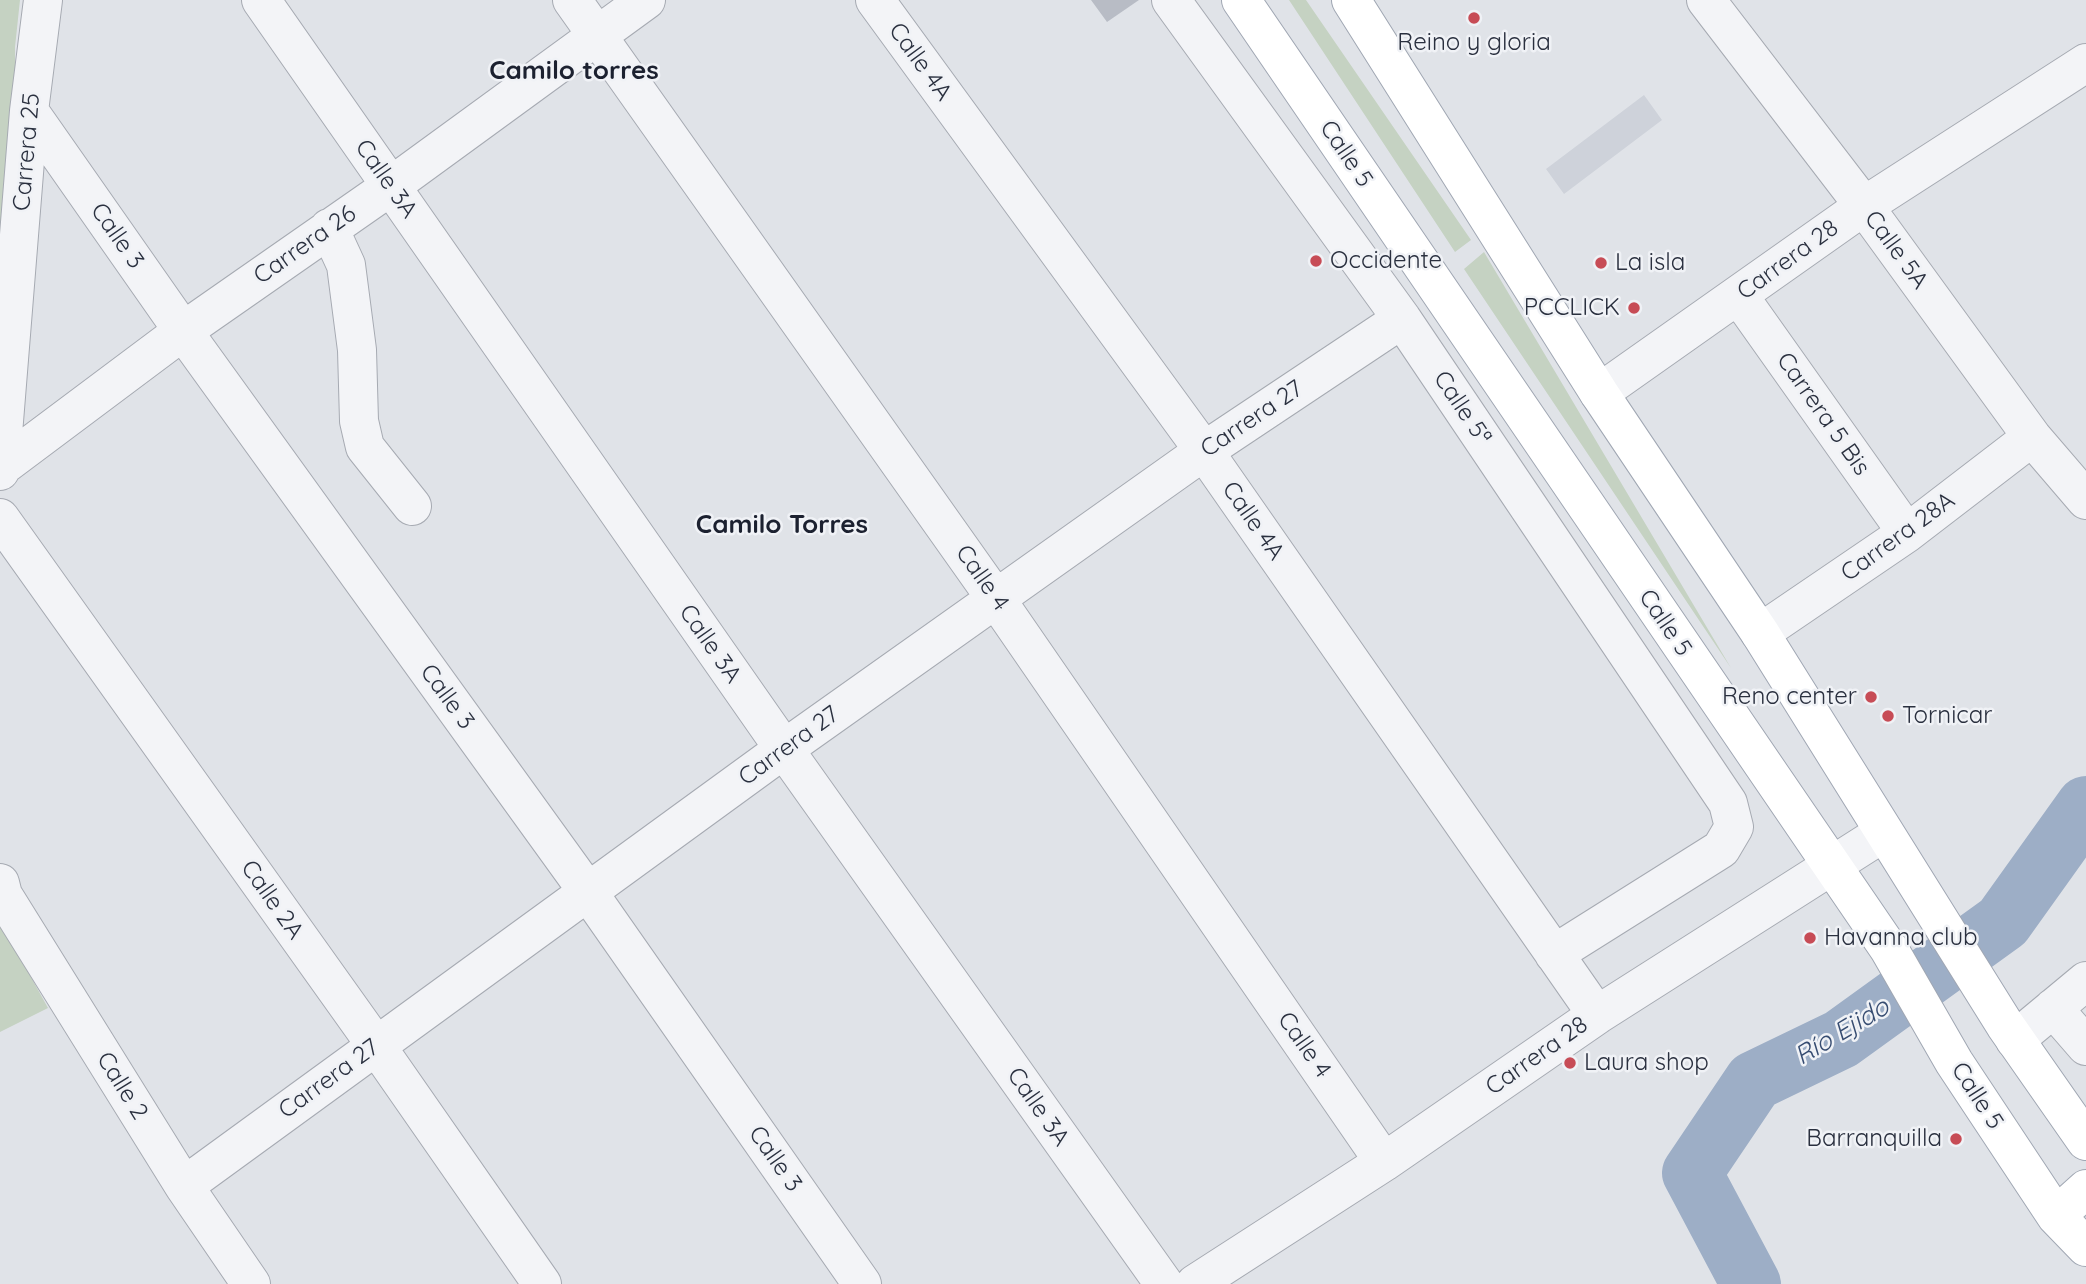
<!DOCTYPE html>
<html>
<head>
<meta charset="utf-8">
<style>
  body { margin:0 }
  canvas { display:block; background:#e0e3e8 }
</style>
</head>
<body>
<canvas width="2086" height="1284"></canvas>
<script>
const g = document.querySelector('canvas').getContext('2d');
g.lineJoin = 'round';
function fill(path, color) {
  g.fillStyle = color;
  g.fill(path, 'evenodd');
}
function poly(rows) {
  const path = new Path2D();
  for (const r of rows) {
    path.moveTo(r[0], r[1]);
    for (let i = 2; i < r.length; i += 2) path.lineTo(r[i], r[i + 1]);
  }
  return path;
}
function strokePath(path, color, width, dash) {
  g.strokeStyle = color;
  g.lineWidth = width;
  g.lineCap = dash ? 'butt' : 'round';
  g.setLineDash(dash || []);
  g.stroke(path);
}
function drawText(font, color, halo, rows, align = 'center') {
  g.font = font + ' Quicksand,sans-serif';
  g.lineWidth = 5;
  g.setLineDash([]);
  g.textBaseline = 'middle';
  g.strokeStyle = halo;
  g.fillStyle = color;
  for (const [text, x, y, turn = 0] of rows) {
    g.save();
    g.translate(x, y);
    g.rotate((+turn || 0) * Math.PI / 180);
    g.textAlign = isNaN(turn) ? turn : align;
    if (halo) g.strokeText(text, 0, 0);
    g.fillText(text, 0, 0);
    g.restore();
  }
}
fill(poly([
  [1644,95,1662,120,1564,194,1546,169]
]), '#ced2da');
fill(poly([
  [0,0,20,0,15,47,15,89,0,243],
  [1289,0,1306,0,1471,240,1455,252],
  [1484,252,1731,668,1464,269],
  [0,921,48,1008,0,1032]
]), '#c5d2c2');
strokePath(poly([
  [1751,1284,1692,1173,1754,1081,1841,1039,2003,922,2086,806]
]), '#9daec6', 60);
fill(poly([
  [1091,0,1139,0,1107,22]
]), '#b8bcc5');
const minor = poly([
  [261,0,784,749,1164,1284],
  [572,0,996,599,1384,1162],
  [875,0,1204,451,1597,1015],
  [1171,0,1402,319,1728,803,1734,827,1721,849,1554,954],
  [1706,0,1864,206,2032,437,2086,500],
  [29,111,183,331,588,892,862,1284],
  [329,228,346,265,357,350,359,421,365,447,412,506],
  [1739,296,1907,533],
  [1599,393,1864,206,2086,63],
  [0,468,183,331,391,186,646,0],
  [0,471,29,111,43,0],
  [0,518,375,1044,542,1284],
  [1760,633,1907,533,2032,437],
  [0,883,3,895,184,1186,251,1284],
  [2053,1008,2086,1046],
  [2015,1040,2086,981],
  [184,1186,784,749,1204,451,1402,319],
  [1195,1284,1384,1162,1597,1015,1883,833]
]);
const major = poly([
  [1241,0,1889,949,1954,1062,2056,1216,2086,1247],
  [1351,0,1599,393,1760,633,2005,1025,2086,1141],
  [2056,1216,2086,1189]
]);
strokePath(minor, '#a6aab2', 40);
strokePath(major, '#a0a7b3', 40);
strokePath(minor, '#f3f4f7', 38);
strokePath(major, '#fff', 38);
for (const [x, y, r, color] of [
  [1474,18,7,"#c74c56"],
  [1316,261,7,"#c74c56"],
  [1601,263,7,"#c74c56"],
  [1634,308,7,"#c74c56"],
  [1871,697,7,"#c74c56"],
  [1888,716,7,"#c74c56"],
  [1810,938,7,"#c74c56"],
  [1570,1063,7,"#c74c56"],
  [1956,1139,7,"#c74c56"]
]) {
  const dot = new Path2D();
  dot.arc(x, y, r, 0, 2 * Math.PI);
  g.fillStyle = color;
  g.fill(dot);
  strokePath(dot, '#f0f2f6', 2.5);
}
drawText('24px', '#2a303f', '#f0f2f6', [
  ["Reino y gloria",1474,43,"center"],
  ["Occidente",1330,261],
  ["La isla",1615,263],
  ["PCCLICK",1620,308,"right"],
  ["Reno center",1857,697,"right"],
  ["Tornicar",1902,716],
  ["Havanna club",1824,938],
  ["Laura shop",1584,1063],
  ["Barranquilla",1942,1139,"right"]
], 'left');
drawText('24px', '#2a303f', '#f0f2f6', [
  ["Calle 4A",920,62,54],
  ["Carrera 25",27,152,-85],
  ["Calle 5",1346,154,56],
  ["Calle 3A",386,179,55],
  ["Calle 3",117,236,55],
  ["Carrera 26",305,245,-35],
  ["Calle 5A",1896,250,54],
  ["Carrera 28",1788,260,-36],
  ["Calle 5ª",1462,408,56],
  ["Carrera 5 Bis",1823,414,55],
  ["Carrera 27",1252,419,-34],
  ["Calle 4A",1253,521,55],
  ["Carrera 28A",1898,537,-36],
  ["Calle 4",982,578,55],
  ["Calle 5",1665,623,56],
  ["Calle 3A",710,644,55],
  ["Calle 3",447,697,54],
  ["Carrera 27",789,746,-36],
  ["Calle 2A",272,900,55],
  ["Calle 4",1304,1045,55],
  ["Carrera 28",1537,1056,-35],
  ["Carrera 27",329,1079,-36],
  ["Calle 2",122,1086,58],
  ["Calle 5",1977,1096,57],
  ["Calle 3A",1038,1107,55],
  ["Calle 3",775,1159,55]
]);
drawText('bold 26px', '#1c2130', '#f0f2f6', [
  ["Camilo torres",574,71],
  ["Camilo Torres",782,525]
]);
drawText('italic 26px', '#364c71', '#f0f2f6', [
  ["Río Ejido",1842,1032,-31]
]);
</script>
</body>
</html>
